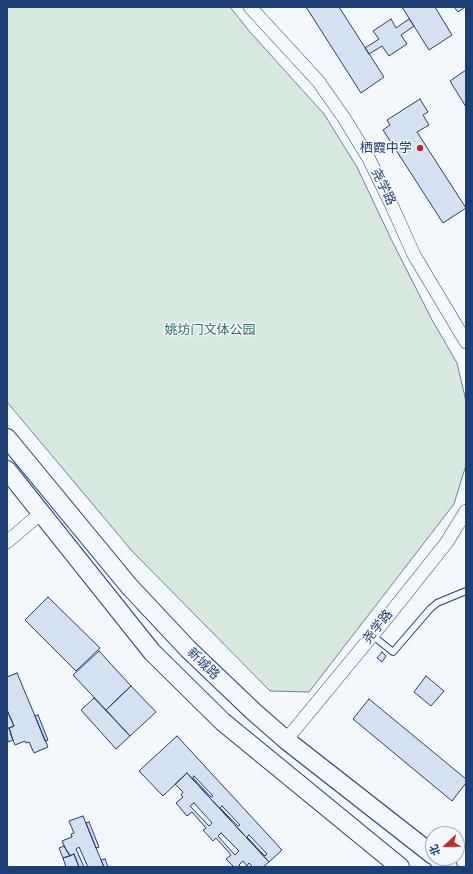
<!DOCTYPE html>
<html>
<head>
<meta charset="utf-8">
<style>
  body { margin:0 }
  #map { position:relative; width:473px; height:874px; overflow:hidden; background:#f4f7fb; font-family:"Space Grotesk","Noto Sans SC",sans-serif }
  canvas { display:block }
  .frame { position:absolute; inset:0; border:8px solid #1d3f73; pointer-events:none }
  .north { position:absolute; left:425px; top:826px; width:40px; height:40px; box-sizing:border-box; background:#f4f7fb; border:1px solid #9eadc5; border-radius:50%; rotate:248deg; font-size:11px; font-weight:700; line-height:16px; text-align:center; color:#1d3f73 }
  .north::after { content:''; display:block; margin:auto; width:14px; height:18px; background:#c62828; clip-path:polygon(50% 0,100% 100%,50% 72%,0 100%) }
</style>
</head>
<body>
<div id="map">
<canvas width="473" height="874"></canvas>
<div class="frame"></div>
<div class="north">北</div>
</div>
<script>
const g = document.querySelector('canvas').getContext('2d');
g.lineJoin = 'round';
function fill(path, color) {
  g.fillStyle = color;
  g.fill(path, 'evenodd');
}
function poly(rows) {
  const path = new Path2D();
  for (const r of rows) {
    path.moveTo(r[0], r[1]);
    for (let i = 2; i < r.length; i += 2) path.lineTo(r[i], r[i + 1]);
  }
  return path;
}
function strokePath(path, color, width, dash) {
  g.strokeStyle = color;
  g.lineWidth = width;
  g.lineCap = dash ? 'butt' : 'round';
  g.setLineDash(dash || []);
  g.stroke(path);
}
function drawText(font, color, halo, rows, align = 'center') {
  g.font = font + ' "Space Grotesk","Noto Sans SC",sans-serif';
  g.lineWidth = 3;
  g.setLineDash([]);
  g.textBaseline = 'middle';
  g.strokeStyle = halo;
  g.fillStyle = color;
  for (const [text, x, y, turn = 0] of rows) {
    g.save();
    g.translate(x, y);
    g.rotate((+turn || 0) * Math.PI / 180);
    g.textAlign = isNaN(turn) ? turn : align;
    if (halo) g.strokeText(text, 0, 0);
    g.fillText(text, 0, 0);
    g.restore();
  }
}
const green = poly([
  [7,7,230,7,250,32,324,114,357,167,392,241,431,318,457,363,466,401,466,465,454,504,309,692,270,691,132,551,7,402,7,7]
]);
fill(green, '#d7e8df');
strokePath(green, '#687fa3', 1);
const building = poly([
  [306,7,339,7,384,77,361,93,306,7],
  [402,7,435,7,452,35,429,50,402,7],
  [454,7,465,7,458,12,454,7],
  [391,19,396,28,409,19,414,26,401,35,407,44,389,56,382,46,369,54,365,48,379,39,373,31,391,19],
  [466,70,466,107,450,81,466,70],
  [420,99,428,112,423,115,429,125,417,132,466,208,443,223,383,130,390,125,387,120,420,99],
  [48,597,100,648,76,671,25,620,48,597],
  [99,651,131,686,106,710,73,675,99,651],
  [382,652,386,656,382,662,377,658,382,652],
  [17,673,48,747,34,753,29,742,26,743,25,741,15,745,10,733,11,733,9,728,14,726,7,710,7,677,17,673],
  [426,676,444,691,431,706,414,692,426,676],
  [131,686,156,712,130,736,106,710,131,686],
  [94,698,130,736,116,749,81,710,94,698],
  [369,699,466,779,466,783,452,801,353,719,369,699],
  [7,710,14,726,7,729,7,710],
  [38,715,48,740,45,741,35,716,38,715],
  [9,728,13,740,8,742,7,729,9,728],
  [177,736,282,850,269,862,187,773,163,796,139,771,177,736],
  [194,776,213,796,211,797,193,778,194,776],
  [222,806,240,825,238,826,220,808,222,806],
  [249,835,267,854,265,856,247,837,249,835],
  [187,773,269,862,263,867,253,867,249,863,247,866,243,861,239,865,241,867,234,867,226,859,231,855,216,838,213,841,203,830,206,828,192,812,187,816,176,803,183,797,181,795,183,792,175,784,187,773],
  [194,803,212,823,209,826,190,806,194,803],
  [221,833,239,851,235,855,218,836,221,833],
  [83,816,96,848,104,867,88,867,79,847,76,849,84,867,79,867,74,854,70,856,68,852,67,852,62,841,72,837,71,834,74,833,69,821,83,816],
  [89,822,99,847,96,848,86,823,89,822],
  [64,846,70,856,63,858,59,848,64,846],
  [74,854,79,867,66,867,63,858,74,854],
  [105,859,108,867,104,867,101,860,105,859]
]);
fill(building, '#d5e0f0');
strokePath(building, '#1d3f73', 1);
const lane = poly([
  [372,635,393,652,430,609,437,603,466,591]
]);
const street = poly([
  [250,7,318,81,344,118,368,157,392,206,414,255,466,342],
  [7,542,41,513],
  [286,740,389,615,447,542,466,511]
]);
const secondary = poly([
  [7,438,129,586,188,649,254,712,286,740,433,855],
  [7,470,152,652,223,722,400,867],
  [437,858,448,867]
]);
strokePath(lane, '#1d3f73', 8);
strokePath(street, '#1d3f73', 14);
strokePath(secondary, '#1d3f73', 20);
strokePath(lane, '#f4f7fb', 6);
strokePath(street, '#f4f7fb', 13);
strokePath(secondary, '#f4f7fb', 18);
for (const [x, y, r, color] of [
  [420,148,4,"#c62828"]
]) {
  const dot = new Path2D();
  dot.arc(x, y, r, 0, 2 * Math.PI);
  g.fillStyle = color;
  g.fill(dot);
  strokePath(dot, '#f4f7fb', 1.5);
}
drawText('13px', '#1d3f73', '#f4f7fb', [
  ["栖霞中学",412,148]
], 'right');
drawText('13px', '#1d3f73', '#f4f7fb', [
  ["尧学路",383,187,64],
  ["尧学路",378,627,-51],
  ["新城路",203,664,44]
]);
drawText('13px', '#2c6c60', '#f4f7fb', [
  ["姚坊门文体公园",210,330]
]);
</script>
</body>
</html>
